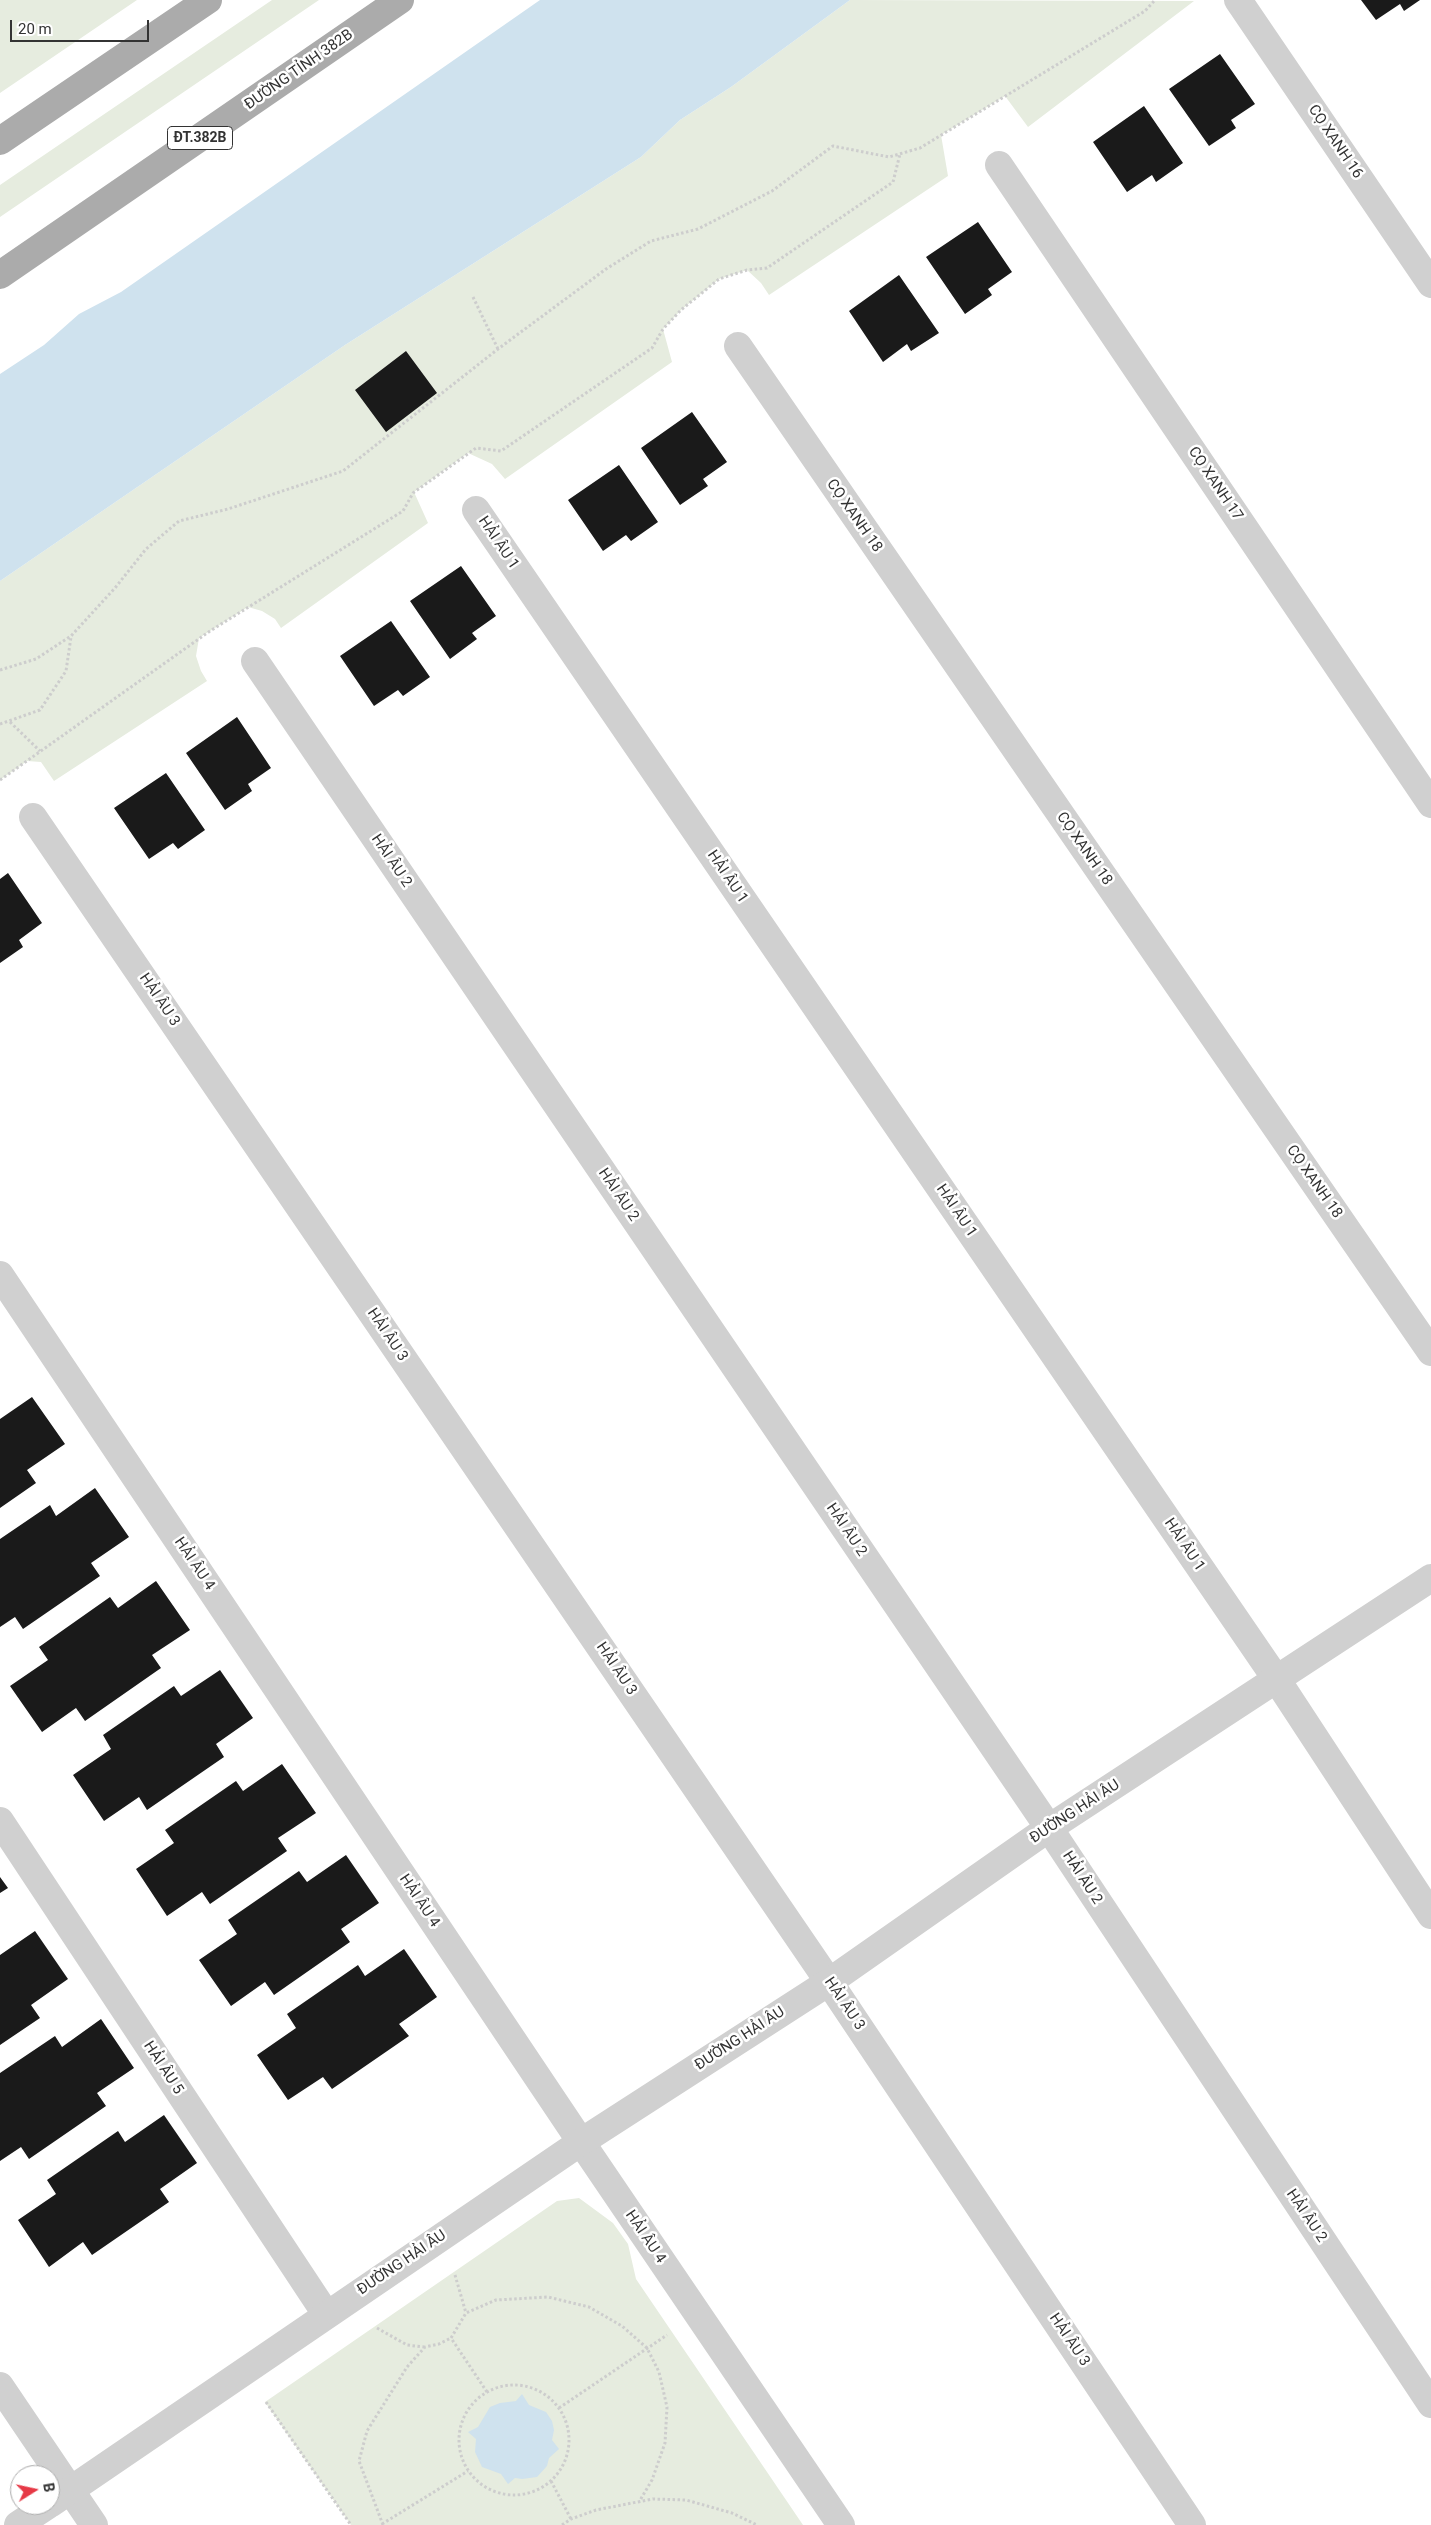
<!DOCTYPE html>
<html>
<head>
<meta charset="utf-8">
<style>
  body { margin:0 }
  #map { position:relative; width:1431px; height:2525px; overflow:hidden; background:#fff; font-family:Roboto,sans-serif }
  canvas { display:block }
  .north { position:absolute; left:10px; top:2465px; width:50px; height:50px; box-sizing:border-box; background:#fff; border:1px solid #adadad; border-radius:50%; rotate:80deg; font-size:14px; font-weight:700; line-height:20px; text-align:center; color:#333 }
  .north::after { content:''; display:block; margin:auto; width:18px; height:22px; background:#e63946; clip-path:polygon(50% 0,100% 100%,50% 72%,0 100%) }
  .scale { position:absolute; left:10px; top:20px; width:139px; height:22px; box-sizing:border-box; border:2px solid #333; border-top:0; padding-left:6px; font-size:15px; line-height:18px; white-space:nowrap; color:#333; -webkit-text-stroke:4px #fff; paint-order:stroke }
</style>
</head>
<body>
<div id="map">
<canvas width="1431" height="2525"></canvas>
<div class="north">B</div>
<div class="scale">20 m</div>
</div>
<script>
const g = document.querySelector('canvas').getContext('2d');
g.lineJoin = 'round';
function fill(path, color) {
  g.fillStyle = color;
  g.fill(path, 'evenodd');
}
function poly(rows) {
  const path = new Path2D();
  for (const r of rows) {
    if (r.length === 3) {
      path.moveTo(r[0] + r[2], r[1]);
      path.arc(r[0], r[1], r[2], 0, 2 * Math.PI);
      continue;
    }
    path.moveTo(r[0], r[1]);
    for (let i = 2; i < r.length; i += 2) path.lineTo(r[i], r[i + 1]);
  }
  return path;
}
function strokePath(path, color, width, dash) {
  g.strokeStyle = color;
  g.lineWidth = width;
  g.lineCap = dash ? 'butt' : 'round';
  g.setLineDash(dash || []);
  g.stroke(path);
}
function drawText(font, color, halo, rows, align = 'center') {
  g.font = font + ' Roboto,sans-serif';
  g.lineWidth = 5;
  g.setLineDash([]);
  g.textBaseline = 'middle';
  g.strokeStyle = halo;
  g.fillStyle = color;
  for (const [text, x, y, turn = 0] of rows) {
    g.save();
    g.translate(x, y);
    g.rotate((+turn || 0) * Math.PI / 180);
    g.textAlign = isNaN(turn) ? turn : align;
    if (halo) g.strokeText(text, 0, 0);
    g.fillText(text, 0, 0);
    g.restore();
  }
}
fill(poly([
  [0,0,137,0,0,93],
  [272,0,319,0,0,217,0,185],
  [850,0,1194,1,1028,127,1005,96,941,135,948,176,769,295,761,283,747,270,719,279,681,310,663,329,672,362,505,479,492,464,468,453,414,492,428,523,281,628,275,619,262,611,248,607,210,631,199,638,196,656,201,671,207,681,54,781,41,762,27,761,0,780,0,581,345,345,641,157,680,120,731,87],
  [579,2198,613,2223,628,2244,636,2279,803,2525,351,2525,265,2402,557,2201]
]), '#e6ecdf');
fill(poly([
  [540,0,850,0,731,87,680,120,641,157,345,345,0,581,0,374,44,345,79,314,121,292],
  [522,2394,529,2405,546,2412,552,2421,554,2430,552,2440,559,2449,549,2458,547,2466,537,2477,522,2479,515,2478,508,2484,501,2474,482,2467,475,2452,476,2439,468,2432,478,2427,490,2407,500,2403,516,2401]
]), '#cfe2ee');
fill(poly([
  [1361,0,1420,0,1404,11,1400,4,1376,20],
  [1220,54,1255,104,1231,120,1236,128,1209,146,1169,89],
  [1144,106,1183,163,1156,182,1152,175,1127,192,1093,142],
  [978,222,1012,272,988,289,992,295,965,314,926,257],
  [899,275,939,333,911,351,907,344,883,362,849,311],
  [406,351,437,393,386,432,355,390],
  [692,412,727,462,703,479,708,486,680,505,641,448],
  [619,465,658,522,631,541,626,535,603,551,568,500],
  [461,566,496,616,472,633,477,639,450,659,410,601],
  [391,621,430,677,403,696,398,690,374,706,340,656],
  [237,717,271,768,248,784,252,791,225,810,186,753],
  [166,773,205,830,178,849,173,843,149,859,114,808],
  [8,873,42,923,19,940,23,947,0,963,0,879],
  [32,1397,65,1444,27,1470,36,1483,0,1508,0,1419],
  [95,1488,129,1537,91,1563,100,1576,23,1629,15,1617,0,1627,0,1539,50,1505,56,1516],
  [156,1581,190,1630,152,1655,161,1668,85,1721,76,1708,42,1732,10,1686,48,1660,39,1647,110,1597,118,1608],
  [220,1670,253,1718,216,1744,224,1757,147,1810,139,1797,104,1821,73,1775,111,1749,103,1735,174,1686,181,1696],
  [282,1764,316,1813,278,1838,287,1851,210,1904,202,1892,167,1916,136,1869,174,1843,165,1830,236,1781,243,1791],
  [346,1855,379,1903,341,1929,350,1942,274,1995,265,1982,231,2006,199,1960,237,1934,228,1920,299,1871,307,1882],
  [0,1877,8,1888,0,1893],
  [35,1931,68,1979,31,2005,40,2018,0,2045,0,1955],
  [404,1949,437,1997,399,2024,409,2036,332,2089,323,2077,288,2100,257,2055,296,2028,287,2014,358,1965,365,1976],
  [101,2019,134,2068,97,2093,106,2106,29,2159,21,2147,0,2161,0,2073,55,2036,62,2047],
  [164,2115,197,2163,160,2189,169,2202,92,2255,83,2242,49,2267,18,2220,56,2194,47,2180,118,2131,125,2142]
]), '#1a1a1a');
strokePath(poly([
  [473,297,498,349],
  [0,670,36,659,71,636,115,588,146,549,179,521,228,509,343,471,498,349,606,269,651,241,698,229,772,191,833,146,889,157,920,148,1145,11,1155,0],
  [10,722,40,751],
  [0,724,40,710,66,671,71,637],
  [0,780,210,631,403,511,413,493,476,448,501,451,652,348,663,329,681,310,719,279,747,270,767,268,893,182,900,154],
  [455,2275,466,2313],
  [377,2328,407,2345,424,2347],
  [514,2440,55],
  [487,2392,451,2338,466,2313,496,2300,548,2297,589,2307,622,2326,647,2348,659,2372,667,2407,665,2443,652,2480,639,2502],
  [266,2402,351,2525],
  [559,2408,667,2335],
  [551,2481,571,2519],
  [382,2524,468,2471],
  [383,2525,359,2461,367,2431,407,2367,425,2347,439,2344,451,2338],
  [562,2525,571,2519,596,2510,653,2499,686,2500,732,2513,757,2525]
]), '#cdcdcd', 3, [2.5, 2.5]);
strokePath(poly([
  [1238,0,1431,284],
  [999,165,1431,804],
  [738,346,1431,1352],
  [476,510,1277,1680,1431,1915],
  [255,661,1049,1828,1431,2404],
  [33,817,829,1982,1192,2525],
  [0,1275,581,2142,841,2525],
  [0,1821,326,2314],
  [0,2386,94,2525]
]), '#d0d0d0', 28);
strokePath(poly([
  [50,2504,581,2142,829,1982,1049,1828,1431,1578],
  [18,2525,48,2505]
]), '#d0d0d0', 28);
strokePath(poly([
  [0,141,208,0],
  [0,275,400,0]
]), '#ababab', 28);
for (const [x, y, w] of [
  [200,138,65]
]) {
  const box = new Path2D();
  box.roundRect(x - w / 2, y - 11.5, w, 23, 4);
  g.fillStyle = '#fff';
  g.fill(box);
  strokePath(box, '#333', 1);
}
drawText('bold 14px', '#333', null, [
  ["ĐT.382B",200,138]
]);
drawText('15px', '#333', '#fff', [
  ["ĐƯỜNG TỈNH 382B",299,70,-35],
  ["CỌ XANH 16",1335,142,56],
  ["CỌ XANH 17",1215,484,56],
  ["CỌ XANH 18",854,516,55],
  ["HẢI ÂU 1",498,543,56],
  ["CỌ XANH 18",1084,849,55],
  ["HẢI ÂU 2",391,861,56],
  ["HẢI ÂU 1",727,877,56],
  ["HẢI ÂU 3",159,1000,56],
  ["CỌ XANH 18",1314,1182,55],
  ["HẢI ÂU 2",618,1195,56],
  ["HẢI ÂU 1",956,1211,56],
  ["HẢI ÂU 3",387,1335,56],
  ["HẢI ÂU 2",846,1530,56],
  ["HẢI ÂU 1",1184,1545,56],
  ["HẢI ÂU 4",194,1564,56],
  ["HẢI ÂU 3",616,1669,56],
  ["ĐƯỜNG HẢI ÂU",1075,1812,-33],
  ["HẢI ÂU 2",1082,1878,57],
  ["HẢI ÂU 4",419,1901,56],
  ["HẢI ÂU 3",844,2004,56],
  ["ĐƯỜNG HẢI ÂU",740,2039,-33],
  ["HẢI ÂU 5",163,2068,57],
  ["HẢI ÂU 2",1306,2216,56],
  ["HẢI ÂU 4",645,2237,56],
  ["ĐƯỜNG HẢI ÂU",402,2263,-34],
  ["HẢI ÂU 3",1069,2340,56]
]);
</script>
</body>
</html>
